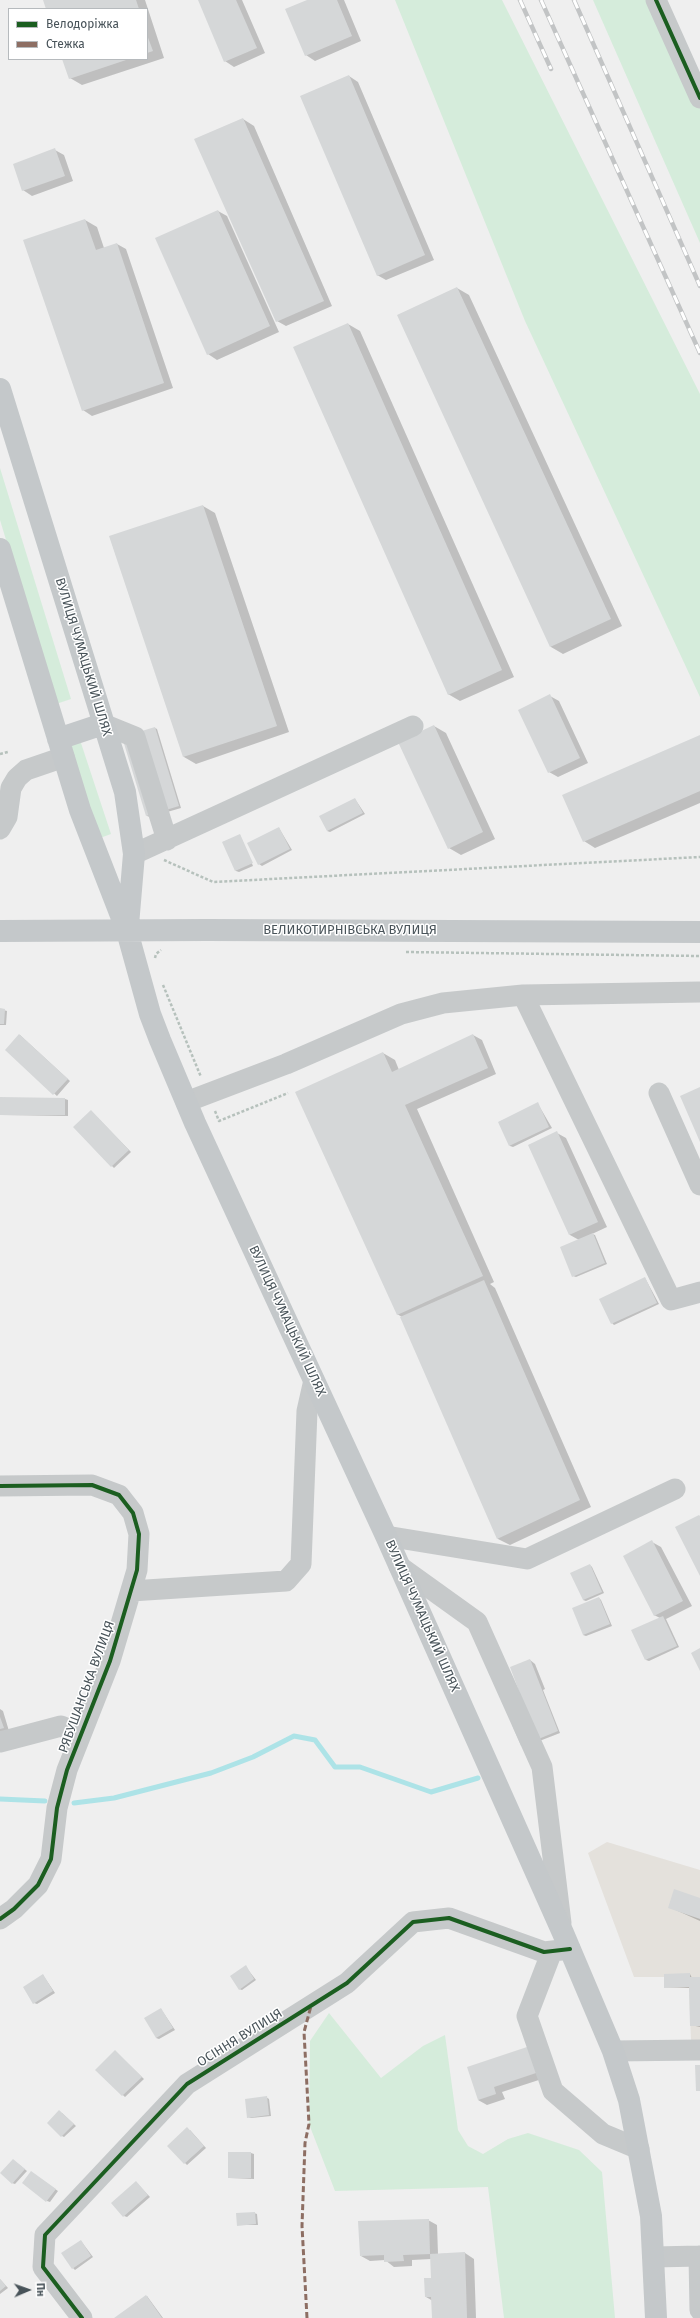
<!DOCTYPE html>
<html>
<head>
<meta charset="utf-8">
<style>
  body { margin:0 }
  #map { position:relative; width:700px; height:2318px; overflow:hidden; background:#efefef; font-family:"Fira Sans",sans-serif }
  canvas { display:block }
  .legend { position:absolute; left:8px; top:8px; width:140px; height:52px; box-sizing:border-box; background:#fff; border:1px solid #b6babd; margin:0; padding:5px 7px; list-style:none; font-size:12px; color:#485359 }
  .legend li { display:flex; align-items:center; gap:8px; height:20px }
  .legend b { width:20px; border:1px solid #b6babd }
  .north { position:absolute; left:8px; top:2270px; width:40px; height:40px; -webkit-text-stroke:3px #fff; paint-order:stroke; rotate:88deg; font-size:11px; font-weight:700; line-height:16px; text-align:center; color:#485359 }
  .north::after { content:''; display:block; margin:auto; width:14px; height:18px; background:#485359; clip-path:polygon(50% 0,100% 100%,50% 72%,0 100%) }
</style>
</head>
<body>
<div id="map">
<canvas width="700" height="2318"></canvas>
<ul class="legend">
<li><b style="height:5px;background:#1b5e20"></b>Велодоріжка</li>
<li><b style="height:5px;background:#8d6e63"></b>Стежка</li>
</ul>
<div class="north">Пн</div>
</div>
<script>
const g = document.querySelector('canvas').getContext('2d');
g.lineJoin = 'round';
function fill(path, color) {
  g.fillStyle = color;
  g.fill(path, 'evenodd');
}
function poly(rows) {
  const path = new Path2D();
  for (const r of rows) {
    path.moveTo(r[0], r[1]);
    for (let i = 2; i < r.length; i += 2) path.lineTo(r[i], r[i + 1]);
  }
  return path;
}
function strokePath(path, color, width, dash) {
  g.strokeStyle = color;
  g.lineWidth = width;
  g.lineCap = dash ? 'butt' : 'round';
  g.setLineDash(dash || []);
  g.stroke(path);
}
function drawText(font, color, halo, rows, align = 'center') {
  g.font = font + ' "Fira Sans",sans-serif';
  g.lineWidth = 3;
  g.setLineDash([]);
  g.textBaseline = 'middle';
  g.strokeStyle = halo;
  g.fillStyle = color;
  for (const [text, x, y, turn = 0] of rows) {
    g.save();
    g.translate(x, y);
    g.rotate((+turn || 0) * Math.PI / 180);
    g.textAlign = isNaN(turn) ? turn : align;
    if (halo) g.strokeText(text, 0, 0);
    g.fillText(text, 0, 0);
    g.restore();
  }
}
fill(poly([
  [607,1842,700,1870,700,2040,691,2041,689,1988,664,1988,664,1977,634,1977,588,1853]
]), '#e4e1dc');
fill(poly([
  [395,0,502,0,700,394,700,697,525,321],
  [593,0,653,0,700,108,700,243],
  [0,468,71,699,56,704,0,520],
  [80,740,111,834,100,838,69,744],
  [329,2013,381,2078,423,2046,445,2035,458,2130,468,2146,483,2154,508,2139,528,2133,579,2150,602,2172,615,2318,504,2318,488,2187,335,2191,309,2124,310,2041]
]), '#d5ecdb');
fill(poly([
  [44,0,145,0,164,58,82,85,70,78,63,59,147,59,147,9,47,9],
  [199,0,242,0,265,53,234,67,225,61],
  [309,0,344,0,361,41,315,61,306,55],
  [349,76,358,82,434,260,386,280,377,275],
  [243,119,254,126,332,306,286,326,277,321],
  [55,150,64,155,73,181,32,196,23,190],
  [218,211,227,216,279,332,217,360,208,354],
  [85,220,97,227,104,248,117,244,126,249,173,388,92,416,83,410],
  [457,288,469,295,622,626,563,654,551,647,399,316],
  [348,324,360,331,514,677,460,701,448,694],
  [203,506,215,513,289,732,196,764,184,757,110,537],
  [550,696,559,701,588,763,558,777,549,772],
  [434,726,446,733,495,839,461,855,449,848],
  [155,728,157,729,181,808,150,817,147,816],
  [700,736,700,803,595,848,584,841],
  [355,799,365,814,330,832,327,831],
  [279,828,292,850,262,866,259,864],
  [240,835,253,866,239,872,236,871,223,842],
  [0,1009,7,1011,6,1025,0,1025],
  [20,1035,70,1081,57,1096,6,1050],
  [473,1035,482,1040,496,1074,417,1109,494,1282,490,1284,495,1288,591,1507,510,1545,498,1539,402,1317,397,1314,383,1053,395,1060,399,1070],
  [0,1098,65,1099,68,1100,68,1116,0,1115],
  [538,1104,552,1128,513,1147,510,1146,499,1122],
  [93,1113,131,1152,114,1168,112,1166],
  [557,1133,566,1138,607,1227,592,1234,595,1235,607,1264,576,1277,573,1276,579,1240,570,1235,529,1145],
  [645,1278,659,1304,614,1325,612,1323],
  [652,1542,661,1547,692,1606,666,1619,679,1647,649,1661,646,1660,660,1618,654,1615],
  [590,1565,592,1567,604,1593,586,1601,583,1600],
  [599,1598,601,1600,612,1626,586,1636,583,1635],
  [530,1660,535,1664,545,1689,543,1690,560,1733,524,1747],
  [0,1709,3,1711,9,1731,0,1734],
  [700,1899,700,1921,669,1907],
  [246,1967,256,1980,242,1990,239,1989],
  [690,1974,692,1978,700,1978,700,2027,691,2025,690,1988,665,1987],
  [43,1975,55,1993,37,2004,34,2003],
  [161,2009,175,2030,159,2039,156,2038],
  [530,2047,548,2077,502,2092,505,2099,487,2105,478,2100],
  [117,2053,144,2079,125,2097,97,2070],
  [266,2097,269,2099,271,2116,251,2118,248,2117],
  [62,2113,76,2126,64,2137,62,2136],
  [190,2130,206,2148,187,2165,168,2146],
  [251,2153,254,2154,254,2179,229,2178],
  [16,2162,27,2171,15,2184,12,2183],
  [34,2174,58,2191,50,2202,47,2201],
  [136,2182,150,2197,127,2217,124,2216],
  [254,2213,257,2214,258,2225,238,2225],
  [428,2220,437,2225,438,2254,465,2253,474,2259,476,2318,433,2318,433,2301,426,2297,432,2279,431,2259,412,2260,412,2266,394,2267,385,2260,370,2261,361,2256],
  [81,2241,93,2257,75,2270,73,2268],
  [0,2279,8,2288,0,2294],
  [147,2296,163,2318,116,2318]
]), '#0003');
strokePath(poly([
  [0,1799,45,1801],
  [74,1803,114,1798,211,1773,253,1757,294,1736,315,1740,335,1767,360,1767,431,1792,478,1778]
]), '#ade3e7', 5);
fill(poly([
  [43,0,136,0,139,9,46,9],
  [198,0,236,0,257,48,224,62],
  [307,0,337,0,352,36,305,56,285,9],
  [147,35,153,51,147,53],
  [62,59,129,59,69,79],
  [349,75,425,255,377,276,300,96],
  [243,118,324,301,276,322,194,139],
  [55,148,65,176,22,191,13,164],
  [218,210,270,326,207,355,155,238],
  [85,219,96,250,117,243,164,383,82,411,23,240],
  [457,287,611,619,550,647,397,315],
  [348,323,502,670,448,695,293,347],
  [203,505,277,726,183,757,109,536],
  [550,694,580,758,548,773,518,710],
  [434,725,483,832,448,849,398,742],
  [155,727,179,806,146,816,122,737],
  [700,735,700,791,583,842,562,795],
  [355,798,363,813,327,831,319,816],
  [279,827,290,849,258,865,247,843],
  [240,834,253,863,235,871,222,842],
  [0,1008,5,1009,4,1024,0,1024],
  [19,1034,68,1079,53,1095,5,1050],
  [473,1034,488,1068,405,1105,483,1276,397,1315,295,1092,383,1052,392,1072],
  [700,1087,700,1142,680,1096],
  [0,1097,65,1098,65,1115,0,1115],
  [538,1102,549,1127,509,1146,498,1122],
  [91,1110,129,1150,111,1167,73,1127],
  [557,1131,598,1222,569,1235,528,1145],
  [593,1233,605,1263,572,1277,560,1247],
  [645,1277,657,1303,611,1324,599,1299],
  [484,1280,580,1500,497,1539,400,1317],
  [699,1515,700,1516,700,1576,675,1527],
  [652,1540,683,1601,654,1616,623,1556],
  [590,1564,602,1592,583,1600,570,1573],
  [599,1597,610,1624,583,1635,572,1608],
  [663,1616,677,1646,645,1660,631,1630],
  [700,1648,700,1671,691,1653],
  [530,1659,558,1731,521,1746,512,1725,529,1718,510,1667],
  [0,1717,4,1728,0,1729],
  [674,1889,700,1898,700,1919,668,1908],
  [246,1965,254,1979,239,1990,230,1976],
  [690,1973,690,1977,700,1977,700,2026,690,2026,689,1987,664,1988,664,1974],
  [43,1974,53,1991,33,2004,23,1987],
  [161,2008,173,2028,156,2038,144,2018],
  [530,2046,539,2072,494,2087,496,2094,478,2100,467,2067],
  [115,2050,142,2077,122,2096,95,2070],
  [695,2065,700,2065,700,2091,696,2091],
  [267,2096,269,2115,247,2118,245,2099],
  [59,2110,74,2124,61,2137,47,2123],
  [187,2127,204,2146,184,2164,167,2146],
  [228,2152,251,2152,251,2178,228,2178],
  [13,2159,25,2169,12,2184,0,2173],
  [31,2171,56,2189,46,2202,22,2183],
  [136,2181,148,2195,123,2217,111,2203],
  [255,2212,256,2224,237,2226,236,2213],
  [429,2219,430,2254,403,2255,404,2261,384,2262,384,2255,360,2256,358,2221],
  [81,2240,91,2256,72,2269,61,2253],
  [465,2252,467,2318,432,2318,431,2297,425,2297,424,2278,431,2278,430,2254],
  [0,2279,6,2286,0,2291],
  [146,2295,162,2318,114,2318]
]), '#d5d7d8');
strokePath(poly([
  [0,754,8,752],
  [164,860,213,882,700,857],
  [406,952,700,956],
  [155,958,156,954,161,950],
  [163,985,201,1077],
  [215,1111,219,1121,288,1093]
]), '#b6c1bc', 2.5, [3, 2]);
strokePath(poly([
  [656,0,700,98],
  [103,724,135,737,167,840],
  [0,829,7,817,11,788,17,778,26,770,64,757],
  [134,854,413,726],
  [523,995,671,1300,700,1292],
  [659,1093,700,1185],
  [186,1102,286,1064,401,1014,443,1003,523,995,700,992],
  [0,1486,92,1485,119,1495,133,1513,139,1534,137,1570,110,1661,67,1770,57,1808,51,1859,38,1885,14,1909,0,1919],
  [386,1536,527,1559,675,1489],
  [399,1566,477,1622,542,1767,561,1923],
  [131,1591,286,1581,301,1564,307,1411,314,1380],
  [0,1742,61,1726,81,1734],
  [552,1951,527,2016,553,2091,603,2134,639,2149],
  [613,2051,700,2050],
  [699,2256,700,2310],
  [654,2257,700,2256],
  [82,2318,43,2267,45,2235,187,2084,347,1983,413,1922,449,1918,544,1952,570,1949]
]), '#c6c9ca', 21);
strokePath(poly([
  [0,389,125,792,134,854,128,925],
  [0,549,80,810,127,931,150,1014,160,1040,195,1123,386,1536,563,1933,613,2051,629,2100,651,2216,656,2318],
  [58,739,103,724],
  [0,931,207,930,700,932]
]), '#c4c8ca', 22);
const rail = poly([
  [520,0,551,69],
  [541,0,700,353],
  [574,0,700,286]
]);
strokePath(rail, '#c2c4c5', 4.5);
strokePath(rail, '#fff', 3, [9]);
strokePath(poly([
  [307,2318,302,2226,305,2143,309,2124,304,2032,311,2006]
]), '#8d6e63', 3, [6, 3]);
strokePath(poly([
  [656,0,700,98],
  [0,1486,92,1485,119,1495,133,1513,139,1534,137,1570,110,1661,67,1770,57,1808,51,1859,38,1885,14,1909,0,1919],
  [82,2318,43,2267,45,2235,187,2084,347,1983,413,1922,449,1918,544,1952,570,1949]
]), '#1b5e20', 4);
drawText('13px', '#485359', '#fff', [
  ["ВУЛИЦЯ ЧУМАЦЬКИЙ ШЛЯХ",83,657,73],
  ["ВЕЛИКОТИРНІВСЬКА ВУЛИЦЯ",350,930],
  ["ВУЛИЦЯ ЧУМАЦЬКИЙ ШЛЯХ",287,1321,65],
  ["ВУЛИЦЯ ЧУМАЦЬКИЙ ШЛЯХ",422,1616,66],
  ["РЯБУШАНСЬКА ВУЛИЦЯ",87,1687,-70],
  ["ОСІННЯ ВУЛИЦЯ",240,2038,-32]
]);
</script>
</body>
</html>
